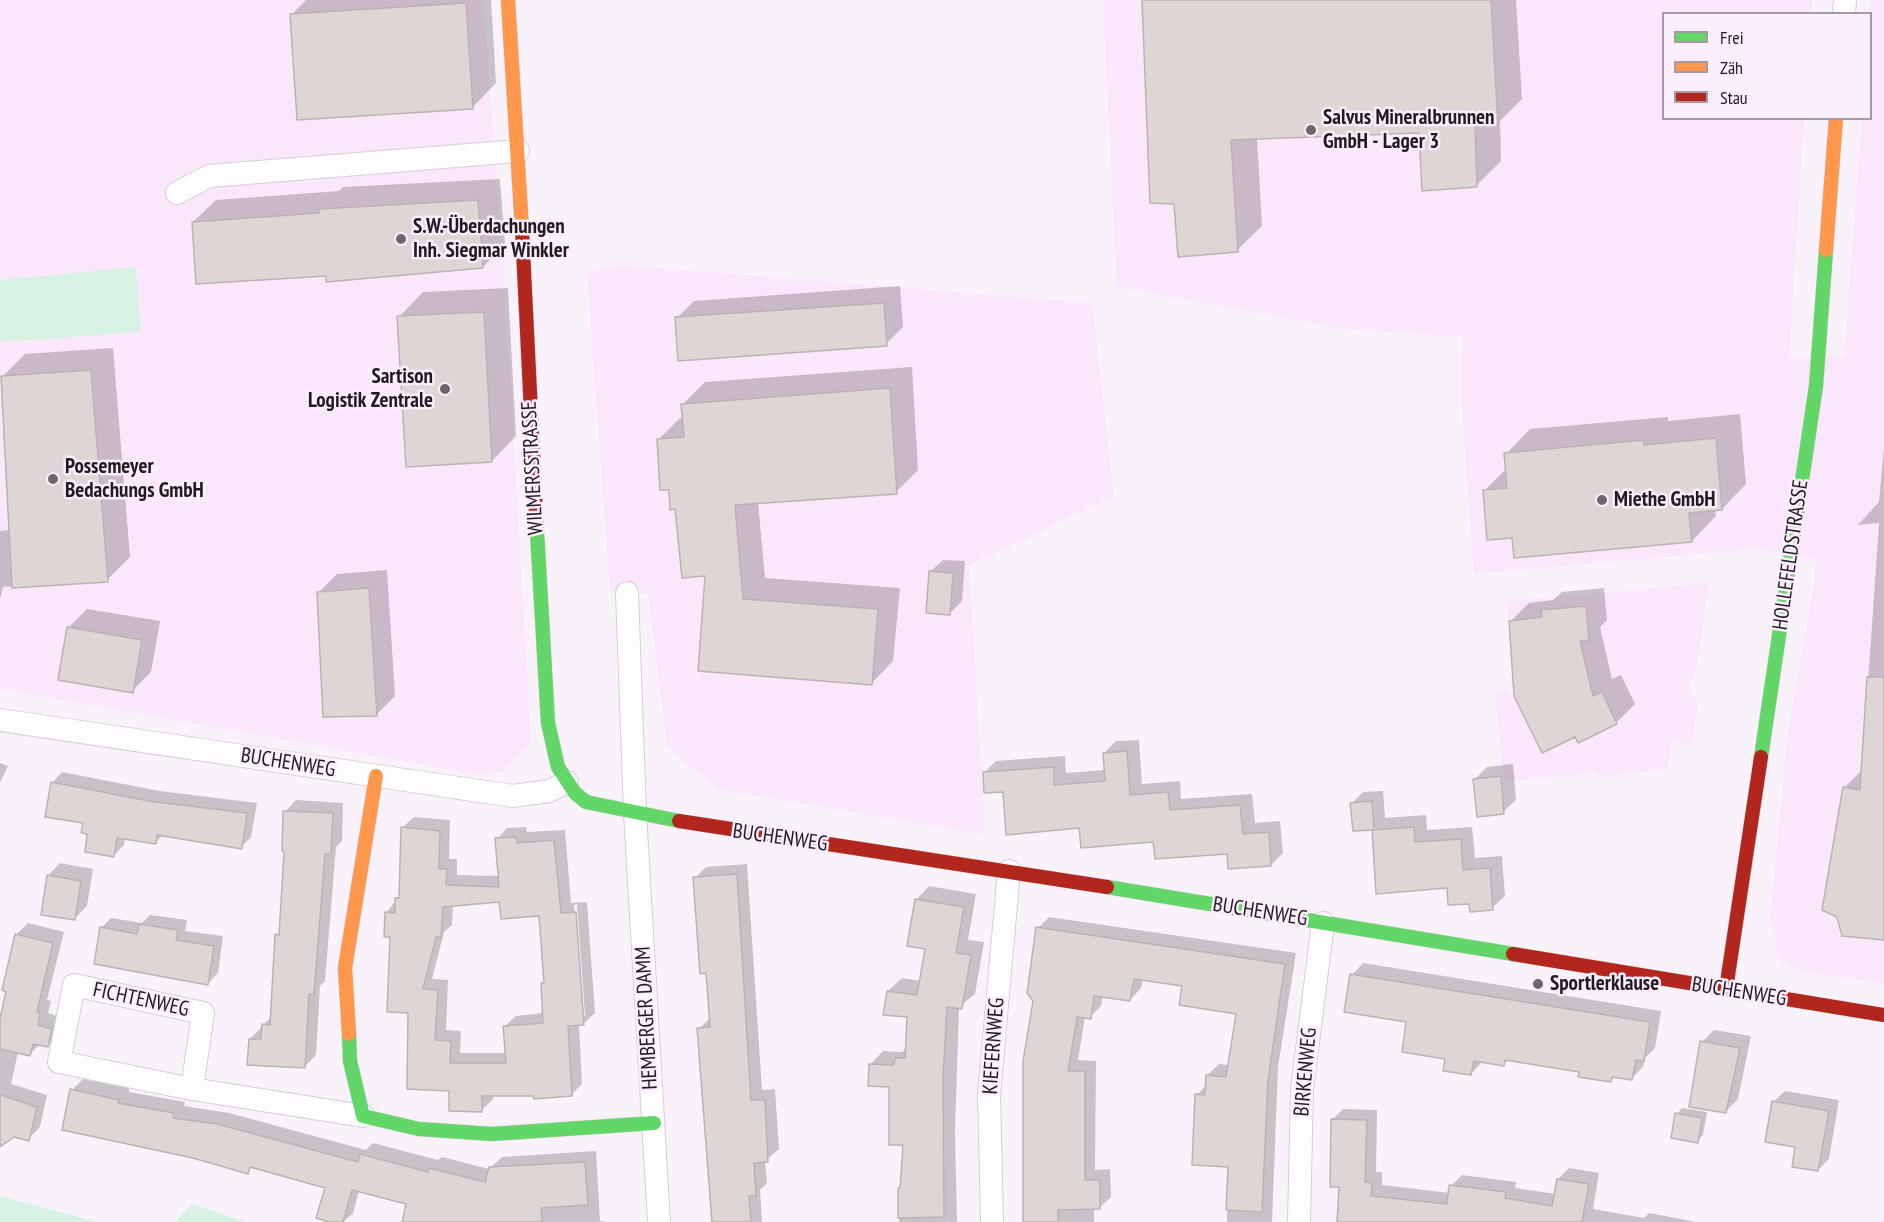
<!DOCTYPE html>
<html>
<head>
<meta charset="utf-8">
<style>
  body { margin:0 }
  #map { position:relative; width:1884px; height:1222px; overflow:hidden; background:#f9f2fa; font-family:"PT Sans Narrow",sans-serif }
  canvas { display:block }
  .legend { position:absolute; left:1662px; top:12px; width:210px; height:108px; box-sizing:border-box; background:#fceefd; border:2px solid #a599a5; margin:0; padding:8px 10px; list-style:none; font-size:18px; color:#221a22 }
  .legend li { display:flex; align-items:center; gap:12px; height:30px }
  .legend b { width:30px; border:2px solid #a599a5 }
</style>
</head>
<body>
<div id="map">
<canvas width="1884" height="1222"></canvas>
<ul class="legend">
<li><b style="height:8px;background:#63d668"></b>Frei</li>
<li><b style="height:8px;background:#ff974d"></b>Zäh</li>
<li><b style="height:8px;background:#b3261e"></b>Stau</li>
</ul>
</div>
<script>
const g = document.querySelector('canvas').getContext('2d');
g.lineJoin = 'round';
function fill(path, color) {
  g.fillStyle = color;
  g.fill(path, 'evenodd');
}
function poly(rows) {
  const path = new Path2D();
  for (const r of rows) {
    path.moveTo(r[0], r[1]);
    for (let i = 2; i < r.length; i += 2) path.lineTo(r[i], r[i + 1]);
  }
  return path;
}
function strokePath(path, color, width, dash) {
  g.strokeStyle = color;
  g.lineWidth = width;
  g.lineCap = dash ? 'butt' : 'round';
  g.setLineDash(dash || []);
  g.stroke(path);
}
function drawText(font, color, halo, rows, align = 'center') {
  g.font = font + ' "PT Sans Narrow",sans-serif';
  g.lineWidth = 5;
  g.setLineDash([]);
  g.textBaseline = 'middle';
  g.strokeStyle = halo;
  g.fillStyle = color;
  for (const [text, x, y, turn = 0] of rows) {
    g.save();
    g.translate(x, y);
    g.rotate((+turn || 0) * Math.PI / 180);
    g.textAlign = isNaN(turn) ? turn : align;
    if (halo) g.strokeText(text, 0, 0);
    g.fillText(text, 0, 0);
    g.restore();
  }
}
fill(poly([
  [0,0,483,0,505,288,531,744,503,772,480,775,0,689,0,342,141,332,136,267,0,280],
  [1103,0,1812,0,1811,13,1664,14,1664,118,1804,119,1789,357,1844,357,1862,119,1870,118,1871,0,1884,0,1884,984,1804,972,1780,960,1770,920,1788,732,1814,584,1816,559,1756,549,1474,574,1461,395,1462,337,1343,329,1117,287],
  [622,265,1092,303,1114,497,969,565,985,835,716,789,667,746,648,594,610,592,587,272],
  [1709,583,1697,666,1688,691,1698,701,1692,745,1672,740,1667,769,1598,777,1596,773,1504,782,1495,691,1508,689,1509,695,1514,695,1507,601]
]), '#fae7fb');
fill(poly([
  [136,267,141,332,0,342,0,280],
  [0,1196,97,1222,0,1222],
  [192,1204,246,1222,175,1222]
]), '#d7f1e3');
fill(poly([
  [306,0,491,0,496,83,472,108,292,14],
  [1143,0,1516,0,1522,99,1500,121,1501,161,1476,186,1420,131,1257,138,1262,226,1237,250,1175,202],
  [500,179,505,244,483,267,327,274,193,222,216,200,339,191,343,187],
  [900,286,903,327,886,344,677,318,694,301],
  [508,288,516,436,492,461,399,317,423,292],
  [113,348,130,557,107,580,3,587,0,599,0,531,10,530,2,377,25,354],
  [912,367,918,470,896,492,758,502,765,578,900,588,893,661,872,683,699,670,706,575,677,508,658,440,680,418,684,418,683,404,705,382],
  [1740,414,1746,484,1722,509,1715,509,1716,516,1692,541,1513,536,1484,491,1507,468,1506,454,1530,429,1668,417,1668,421],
  [1884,448,1884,941,1880,938,1844,788,1862,770,1879,523,1858,525,1879,502],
  [943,560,965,561,962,601,950,613,930,572],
  [387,570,395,696,376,715,318,593,337,574],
  [1604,588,1607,620,1600,627,1612,679,1621,675,1635,704,1616,723,1510,622,1529,603,1553,600,1562,592],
  [87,609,160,621,151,672,132,691,68,628],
  [1139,740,1142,784,1180,781,1181,799,1252,794,1255,823,1280,821,1283,853,1271,865,1228,852,1081,826,1004,791,984,773,996,761,1065,756,1066,773,1105,770,1104,753,1116,741],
  [0,763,8,766,0,783],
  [1513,764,1516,800,1503,812,1474,780,1487,767],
  [62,772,160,791,257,803,251,837,241,847,163,835,155,843,125,838,124,845,114,855,89,833,84,822,52,783],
  [1383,791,1385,818,1426,815,1427,830,1472,827,1475,858,1502,856,1505,896,1492,908,1471,902,1373,831,1376,828,1354,830,1352,803,1363,792],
  [296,800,343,803,342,841,336,847,325,981,320,986,316,1055,305,1066,250,1039,272,1016,286,850,285,812],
  [414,817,450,820,449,859,457,859,457,875,499,876,497,839,507,828,526,827,527,832,565,830,571,903,587,902,595,1013,584,1023,579,1024,582,1084,571,1095,493,1095,493,1099,482,1110,450,1089,409,1011,386,913,401,894,403,827],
  [501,901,540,914,545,980,542,983,544,1013,516,1016,505,1026,507,1053,460,1053,461,1031,446,1030,448,980,432,979,444,932,452,925,453,904],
  [577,904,585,1016,582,1016,574,905],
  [60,863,93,869,87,906,75,918,48,876],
  [747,864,762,1090,775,1089,779,1149,765,1161,767,1183,760,1190,762,1222,714,1222,699,1029,711,1017,695,878,706,867],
  [929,886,976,894,968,940,984,942,975,994,959,1007,955,1131,957,1222,899,1222,899,1189,902,1186,904,1144,890,1085,870,1065,883,1051,902,1052,907,1047,908,1015,888,991,902,978,921,981,927,948,916,900],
  [150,915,187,920,185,931,223,936,218,973,207,984,101,928,111,918,142,923],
  [1049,917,1296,953,1278,1067,1272,1222,1227,1222,1229,1165,1197,1095,1207,1084,1207,1075,1219,1064,1229,1065,1238,1012,1184,985,1143,979,1141,988,1130,1000,1103,996,1101,1006,1090,1017,1085,1017,1078,1060,1096,1061,1095,1170,1110,1169,1111,1197,1099,1208,1094,1208,1094,1222,1024,1222,1024,1061,1035,1000,1038,928],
  [28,923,64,932,47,1000,51,1001,48,1013,62,1018,59,1034,48,1046,40,1044,30,1054,18,1052,11,1084,47,1095,40,1127,28,1139,0,1133,0,1025,16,935],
  [1363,963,1661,1011,1655,1048,1645,1058,1643,1067,1632,1078,1615,1076,1611,1080,1581,1071,1509,1059,1503,1065,1483,1061,1471,1074,1446,1058,1408,1021,1352,975],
  [1714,1030,1751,1036,1738,1099,1726,1111,1702,1042],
  [83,1079,129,1088,129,1092,185,1102,184,1106,229,1113,366,1150,373,1143,438,1160,442,1157,489,1169,502,1157,596,1151,600,1221,607,1222,518,1222,359,1191,353,1213,343,1222,334,1222,327,1187,253,1166,247,1172,72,1090],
  [1785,1091,1839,1100,1829,1159,1818,1170,1797,1146,1773,1102],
  [1682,1108,1707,1112,1703,1135,1697,1141,1677,1114],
  [1343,1109,1377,1110,1376,1172,1382,1172,1382,1185,1450,1193,1451,1186,1462,1175,1516,1182,1515,1188,1556,1194,1558,1179,1569,1168,1599,1173,1593,1209,1644,1218,1649,1213,1696,1222,1339,1222,1340,1186,1333,1119]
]), '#0003');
const building = poly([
  [1142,0,1491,0,1498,125,1475,126,1477,187,1422,191,1419,133,1231,140,1238,252,1178,257,1174,204,1150,203,1142,0],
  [466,3,473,109,297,120,290,14,466,3],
  [478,200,483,268,326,282,326,276,196,284,192,222,319,213,319,209,478,200],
  [884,303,887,346,678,361,675,317,884,303],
  [484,312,492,462,406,467,397,316,484,312],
  [91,370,108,582,12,588,1,376,91,370],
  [890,388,897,494,735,505,743,599,878,609,872,685,698,671,705,576,682,578,675,509,670,510,669,490,660,490,657,439,684,437,681,404,890,388],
  [1716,438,1722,510,1689,513,1692,542,1514,558,1512,538,1487,540,1483,490,1507,488,1504,453,1644,440,1644,445,1716,438],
  [929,571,953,573,950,615,926,613,929,571],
  [369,588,377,716,323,717,317,592,369,588],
  [1586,606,1589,640,1580,641,1593,696,1602,692,1617,724,1578,743,1575,737,1542,753,1514,696,1509,621,1542,617,1541,610,1586,606],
  [67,627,142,640,133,693,58,680,67,627],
  [1867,677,1884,677,1884,940,1842,936,1837,917,1822,910,1843,787,1860,790,1867,677],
  [1127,751,1130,795,1168,792,1170,810,1240,805,1243,834,1269,832,1271,866,1228,869,1227,854,1155,859,1153,842,1081,848,1079,828,1006,835,1003,792,984,793,983,772,1054,767,1054,785,1105,781,1103,753,1127,751],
  [1501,776,1504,814,1477,817,1473,779,1501,776],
  [51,782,149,801,247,813,242,849,157,835,156,844,117,838,114,857,85,852,87,834,81,833,83,823,45,817,51,782],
  [1372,801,1374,830,1353,831,1350,803,1372,801],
  [283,811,333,813,331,854,325,854,314,994,309,994,305,1068,247,1065,249,1039,261,1039,262,1024,270,1025,275,934,279,935,284,852,282,851,283,811],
  [401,827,440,831,439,869,447,869,446,885,499,887,495,838,516,837,517,843,554,840,561,913,576,912,584,1025,568,1026,572,1096,534,1099,533,1096,482,1096,482,1112,449,1111,449,1091,407,1089,408,1013,387,1012,390,937,384,937,385,912,395,913,395,898,399,898,401,827],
  [499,902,501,919,539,916,544,983,541,983,543,1023,503,1026,506,1063,450,1063,451,1041,435,1040,438,990,423,989,436,937,441,937,443,907,499,902],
  [1414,827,1415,842,1461,839,1463,870,1490,868,1493,910,1470,912,1469,904,1448,905,1447,888,1376,894,1372,830,1414,827],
  [737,874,751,1100,765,1100,768,1162,754,1163,756,1196,749,1196,751,1222,712,1222,697,1028,710,1027,706,973,700,974,693,877,737,874],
  [47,875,81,881,75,920,41,915,47,875],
  [915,899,964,907,956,953,971,955,962,1009,947,1007,943,1077,944,1217,898,1218,898,1188,900,1188,903,1145,889,1145,889,1087,868,1086,869,1064,894,1065,895,1058,905,1058,907,1017,883,1015,887,991,917,995,925,949,907,946,915,899],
  [139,924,178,930,176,940,214,946,208,985,94,964,100,927,137,934,139,924],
  [1036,927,1285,964,1268,1080,1262,1212,1226,1210,1228,1167,1192,1165,1195,1094,1205,1095,1206,1075,1226,1077,1236,1014,1179,1005,1182,986,1134,979,1130,1001,1094,996,1091,1019,1077,1017,1068,1071,1085,1071,1085,1180,1100,1180,1100,1209,1058,1210,1058,1222,1023,1222,1023,1061,1033,1001,1027,993,1036,927],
  [15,934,53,943,37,1012,40,1012,38,1025,52,1029,48,1047,33,1044,30,1056,0,1049,0,1018,6,992,2,990,15,934],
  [1350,974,1650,1022,1644,1061,1636,1060,1632,1080,1612,1077,1611,1082,1578,1077,1579,1072,1505,1060,1504,1066,1474,1061,1471,1075,1443,1071,1445,1059,1402,1052,1406,1022,1344,1012,1350,974],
  [1700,1041,1740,1048,1726,1113,1689,1107,1700,1041],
  [70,1089,119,1100,118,1103,174,1113,173,1118,217,1124,358,1162,360,1154,428,1172,429,1168,485,1182,489,1167,585,1162,588,1205,541,1208,542,1222,402,1222,406,1204,352,1190,343,1222,329,1222,316,1218,325,1188,250,1167,248,1174,193,1158,62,1130,70,1089],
  [0,1095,37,1107,29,1141,14,1137,0,1147,0,1095],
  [1772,1101,1829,1111,1818,1171,1792,1167,1795,1147,1765,1142,1772,1101],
  [1675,1113,1702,1118,1698,1143,1671,1138,1675,1113],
  [1331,1119,1367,1120,1365,1182,1372,1183,1371,1196,1447,1204,1449,1185,1506,1192,1505,1198,1552,1206,1557,1179,1589,1184,1582,1222,1337,1222,1339,1187,1330,1187,1331,1119]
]);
fill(building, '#ded5d5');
strokePath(building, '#bbb3b2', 1.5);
const street = poly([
  [1844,14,1845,0],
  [177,193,209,176,518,151],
  [627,593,635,813,659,1222],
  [0,720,513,796,549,791,567,782],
  [192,1089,203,1013,74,985,59,1062,192,1089,363,1116],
  [992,1222,989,1094,1009,871],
  [1299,1222,1302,1089,1323,923]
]);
const fast = poly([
  [536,514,548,723,558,767,575,793,586,802,679,821],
  [1761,757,1816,386,1826,250],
  [1107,887,1513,954],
  [349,1034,350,1061,363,1116,419,1129,492,1134,654,1123]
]);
const slow = poly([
  [508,0,522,230],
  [1826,250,1836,118],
  [349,1034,345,968,376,776]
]);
const jam = poly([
  [522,230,536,514],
  [679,821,1107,887],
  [1513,954,1884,1015],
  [1726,989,1761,757]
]);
strokePath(street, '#d6ced6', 24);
strokePath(fast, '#d6ced6', 15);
strokePath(slow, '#d6ced6', 15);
strokePath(jam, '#d6ced6', 15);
strokePath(street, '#fefdfe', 22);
strokePath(fast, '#63d668', 14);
strokePath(slow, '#ff974d', 14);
strokePath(jam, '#b3261e', 14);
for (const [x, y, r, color] of [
  [1311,130,6,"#6d666e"],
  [401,239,6,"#6d666e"],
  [445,389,6,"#6d666e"],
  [53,479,6,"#6d666e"],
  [1602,500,6,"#6d666e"],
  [1538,984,6,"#6d666e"]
]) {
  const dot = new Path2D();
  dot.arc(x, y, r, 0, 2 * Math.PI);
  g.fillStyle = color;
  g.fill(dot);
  strokePath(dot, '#fceefd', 2);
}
drawText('bold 21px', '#221a22', '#fceefd', [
  ["Salvus Mineralbrunnen",1323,118],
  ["GmbH - Lager 3",1323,142],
  ["S.W.-Überdachungen",413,227],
  ["Inh. Siegmar Winkler",413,251],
  ["Sartison",433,377,"right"],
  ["Logistik Zentrale",433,401,"right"],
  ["Possemeyer",65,467],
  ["Bedachungs GmbH",65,491],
  ["Miethe GmbH",1614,500],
  ["Sportlerklause",1550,984]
], 'left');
drawText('21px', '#221a22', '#fceefd', [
  ["WILMERSSTRASSE",533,468,-93],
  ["HOLLEFELDSTRASSE",1791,555,-82],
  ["BUCHENWEG",288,763,9],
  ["BUCHENWEG",780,838,8],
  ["BUCHENWEG",1260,912,9],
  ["BUCHENWEG",1739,992,9],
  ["FICHTENWEG",141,1000,12],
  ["HEMBERGER DAMM",647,1018,-93],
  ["KIEFERNWEG",994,1046,-86],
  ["BIRKENWEG",1306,1072,-85]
]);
</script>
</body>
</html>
